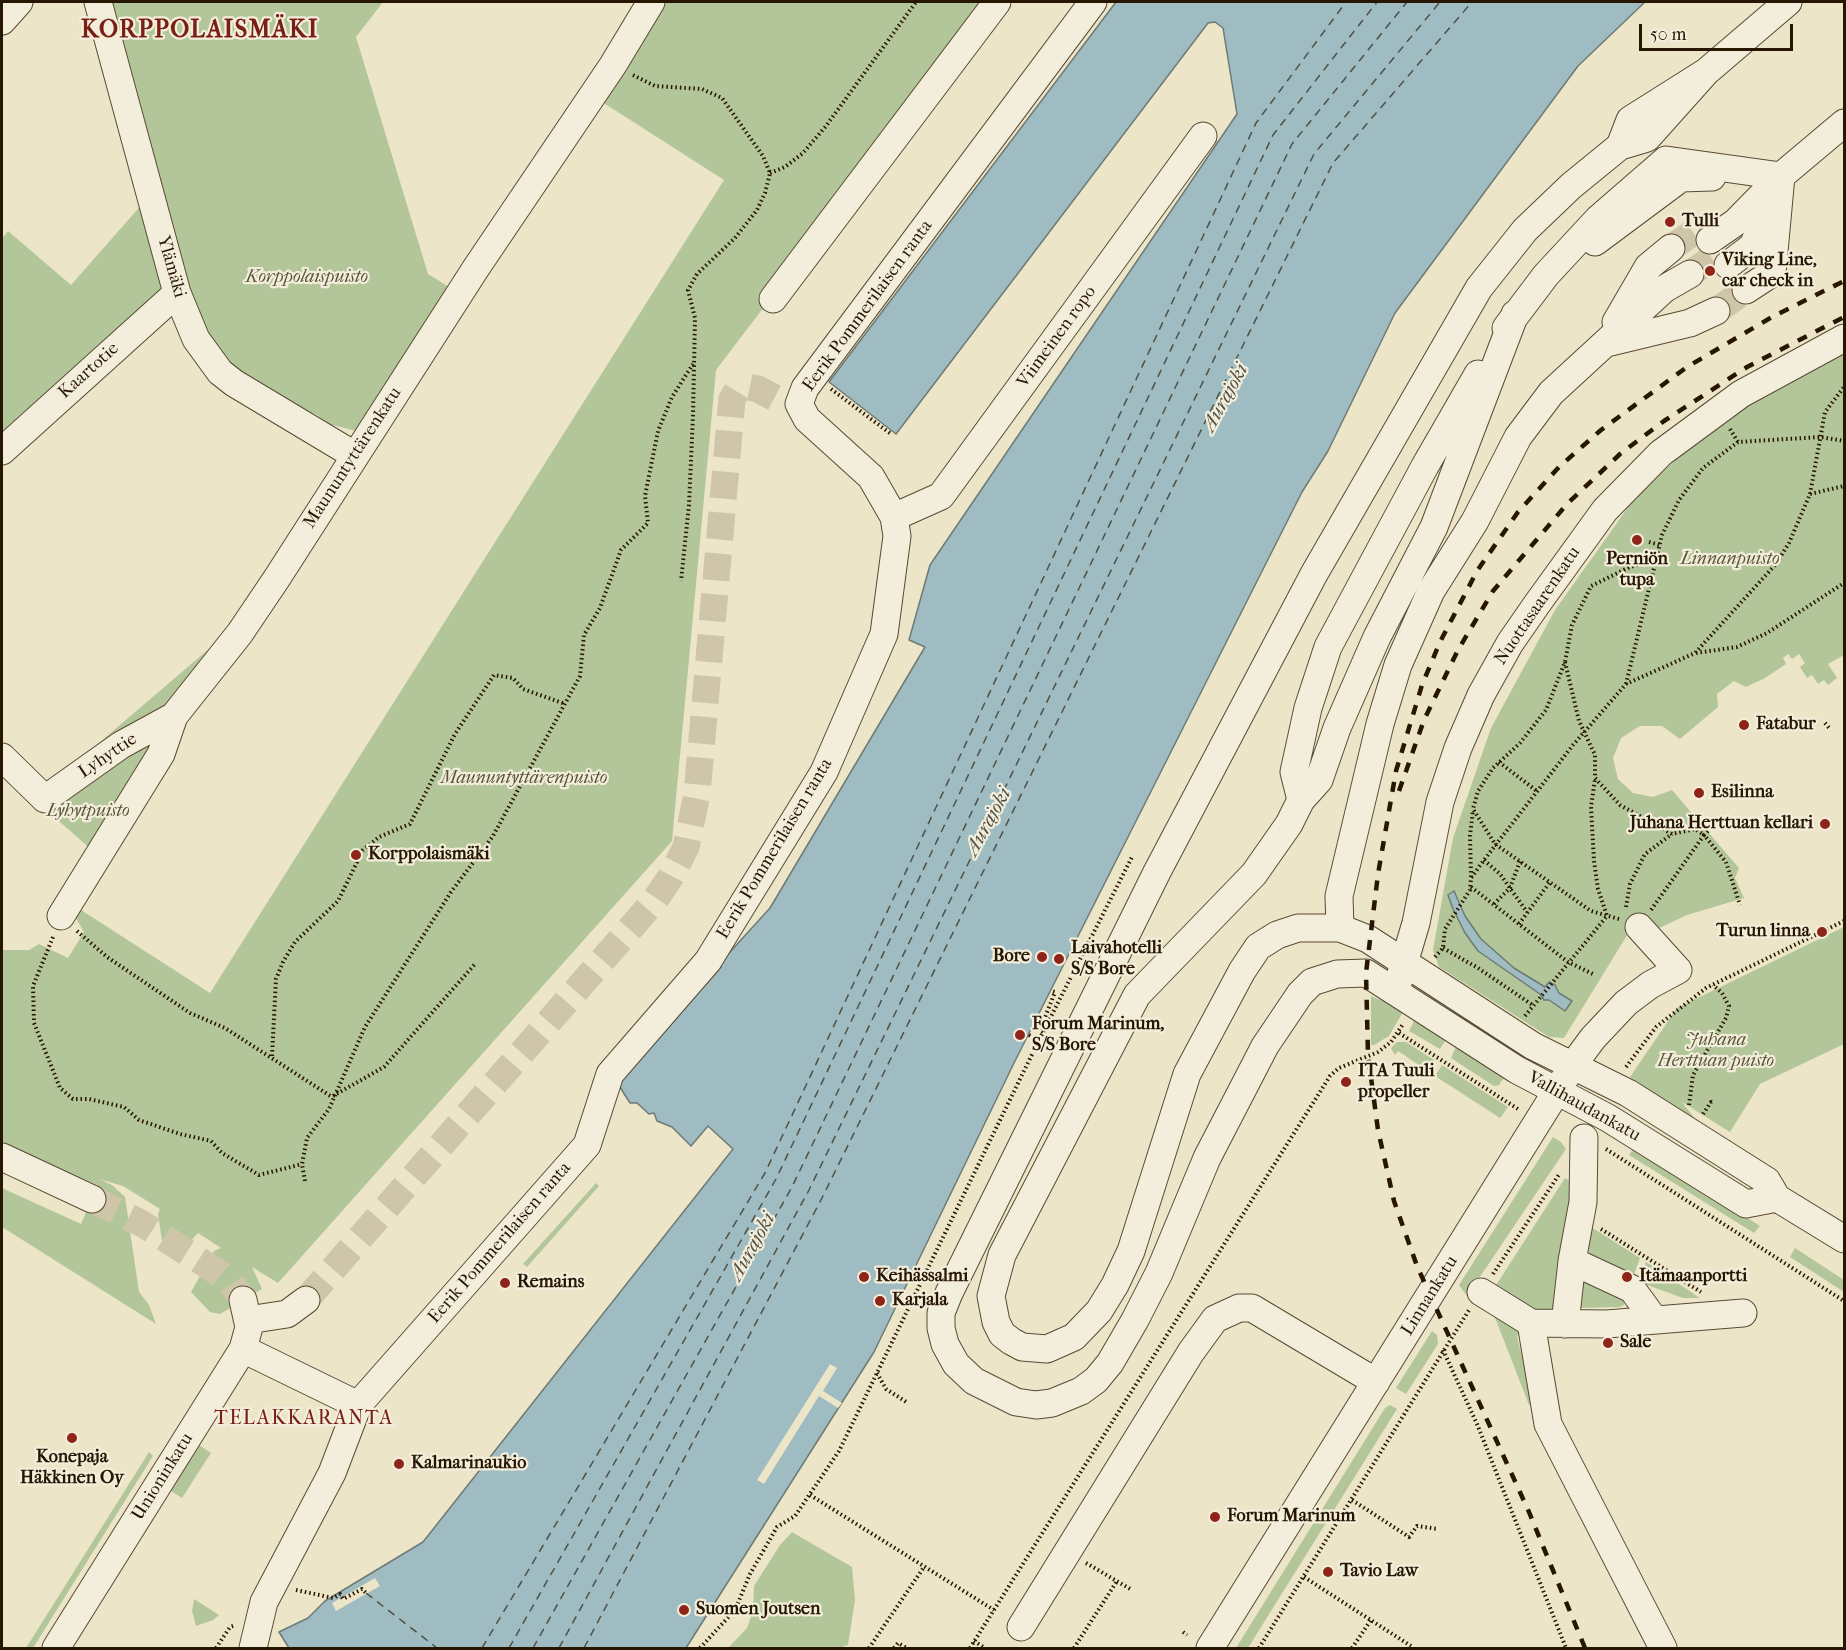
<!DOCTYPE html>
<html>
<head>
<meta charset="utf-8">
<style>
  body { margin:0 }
  #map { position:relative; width:1846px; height:1650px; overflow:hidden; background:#ede5c8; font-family:"IM FELL French Canon",serif }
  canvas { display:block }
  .frame { position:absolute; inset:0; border:3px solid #271601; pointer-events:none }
  .scale { position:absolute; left:1639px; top:24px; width:154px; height:27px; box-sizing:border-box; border:3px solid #271601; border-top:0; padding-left:8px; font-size:18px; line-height:21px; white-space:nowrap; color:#271601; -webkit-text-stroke:4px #f3eedb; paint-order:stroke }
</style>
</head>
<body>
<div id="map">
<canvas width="1846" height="1650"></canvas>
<div class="frame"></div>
<div class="scale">50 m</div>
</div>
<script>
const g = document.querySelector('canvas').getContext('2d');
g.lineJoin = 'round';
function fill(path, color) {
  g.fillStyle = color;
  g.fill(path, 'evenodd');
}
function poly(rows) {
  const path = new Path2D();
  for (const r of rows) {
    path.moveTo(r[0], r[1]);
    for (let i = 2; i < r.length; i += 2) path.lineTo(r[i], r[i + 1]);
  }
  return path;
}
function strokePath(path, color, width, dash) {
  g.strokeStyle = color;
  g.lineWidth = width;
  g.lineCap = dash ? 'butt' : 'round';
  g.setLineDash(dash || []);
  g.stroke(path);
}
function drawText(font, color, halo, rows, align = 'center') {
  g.font = font + ' "IM FELL French Canon",serif';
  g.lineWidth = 4.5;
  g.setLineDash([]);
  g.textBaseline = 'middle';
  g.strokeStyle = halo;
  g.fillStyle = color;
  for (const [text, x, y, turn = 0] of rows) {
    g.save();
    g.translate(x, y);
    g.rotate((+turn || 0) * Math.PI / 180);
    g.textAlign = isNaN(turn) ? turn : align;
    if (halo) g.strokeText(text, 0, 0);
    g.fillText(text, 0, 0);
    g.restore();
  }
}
fill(poly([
  [104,2,383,2,356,37,428,274,449,287,356,431,329,424,317,415,264,394,204,339],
  [662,2,996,2,716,370,672,841,278,1283,252,1267,262,1289,220,1314,210,1312,191,1292,214,1251,221,1248,198,1233,179,1254,170,1253,162,1241,158,1214,160,1209,123,1186,99,1179,112,1185,125,1197,139,1292,149,1305,156,1324,2,1227,2,1188,81,1224,98,1185,2,1144,2,950,29,950,39,944,68,958,84,932,74,915,78,908,210,993,724,180,599,100],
  [144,202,165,278,159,292,2,443,2,239,8,231,71,285],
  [1844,349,1844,655,1828,664,1837,678,1828,685,1824,680,1818,684,1812,675,1807,678,1800,667,1805,663,1799,654,1792,659,1788,654,1783,658,1786,664,1765,678,1746,687,1734,681,1717,694,1718,707,1680,739,1662,726,1640,726,1621,738,1613,758,1618,779,1633,793,1653,797,1672,790,1739,868,1735,878,1744,898,1687,915,1655,930,1637,919,1564,1038,1549,1037,1439,967,1433,950,1453,838,1491,728,1555,610,1634,499,1698,439,1770,390],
  [217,642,168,706,52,783],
  [154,738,159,745,93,851,52,815,52,808],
  [1844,927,1844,1044,1760,1084,1730,1132,1682,1102,1696,1120,1630,1077,1677,1008],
  [1371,996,1404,1010,1389,1036,1374,1045,1371,1045],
  [1416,1017,1447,1038,1440,1049,1409,1031],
  [1397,1042,1406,1042,1434,1060,1428,1071,1398,1051,1395,1055,1391,1048],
  [1457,1044,1505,1076,1499,1085,1494,1086,1451,1058],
  [1442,1065,1508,1107,1500,1118,1435,1076],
  [1553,1137,1561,1142,1566,1149,1467,1296,1459,1285],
  [1634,1147,1704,1190,1760,1226,1754,1233,1629,1155],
  [1565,1178,1576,1185,1558,1309,1526,1314,1489,1296],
  [596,1183,599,1186,527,1267,523,1264],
  [1591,1227,1640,1258,1632,1280,1588,1259],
  [1795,1248,1844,1280,1844,1292,1790,1257],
  [1646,1262,1700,1298,1683,1298,1639,1282],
  [1579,1277,1624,1300,1624,1305,1620,1307,1580,1308],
  [1489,1302,1520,1330,1517,1337,1534,1402,1529,1405],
  [1432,1331,1437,1335,1438,1344,1406,1394,1396,1388],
  [1390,1405,1397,1409,1248,1648,1236,1648,1385,1408],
  [196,1443,211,1453,182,1498,168,1489],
  [149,1452,153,1456,33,1648,26,1648],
  [792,1532,852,1567,855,1600,848,1645,839,1648,728,1648,747,1628,753,1611,754,1586,780,1545],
  [194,1599,219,1615,213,1620,196,1626,192,1611]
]), '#b3c69a');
const water = poly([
  [1116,2,1645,2,1578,66,1395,313,1328,451,1302,492,1014,1063,874,1352,686,1648,289,1648,279,1632,308,1618,325,1601,423,1542,733,1149,708,1126,691,1146,672,1127,657,1121,654,1113,649,1114,637,1103,630,1103,618,1084,721,967,719,964,770,908,925,647,909,640,930,565,1237,114,1223,28,1215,22,1208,23,896,434,829,382,1116,2],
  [1454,891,1465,916,1481,939,1514,968,1545,987,1549,982,1555,985,1559,993,1572,1001,1565,1011,1549,1000,1544,1000,1540,994,1478,951,1465,933,1453,909,1448,895,1454,891]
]);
fill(water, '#9ebcc1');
strokePath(water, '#6e7a74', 1.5);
fill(poly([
  [830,1364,837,1368,823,1391,842,1403,838,1408,819,1396,764,1484,757,1480],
  [375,1578,380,1586,336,1611,332,1603]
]), '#ede5c8');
strokePath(poly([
  [366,1593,437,1648],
  [482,1648,765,1173,1256,123,1346,2],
  [509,1648,776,1179,1273,135,1377,2],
  [533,1648,792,1187,1292,144,1407,2],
  [559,1648,809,1190,1314,154,1440,2],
  [584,1648,822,1198,1333,163,1472,2]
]), '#515044', 1.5, [8, 6]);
strokePath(poly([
  [1671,248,1701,227],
  [1690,274,1719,253],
  [1716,311,1746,290],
  [92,1199,141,1223,219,1273,231,1283,243,1300],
  [306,1300,655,900,670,878,686,847,697,794,732,399,737,391,748,387,758,389,775,398]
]), '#cfc6aa', 27, [27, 14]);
const minor = poly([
  [98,2,177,293,196,339,220,372,234,383,354,455],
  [2,21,19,2],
  [1706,72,1647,138,1620,146,1571,186,1525,230,1479,288,1314,574,1157,872,949,1293,941,1313,941,1328,945,1344,956,1364,974,1381,1016,1402,1036,1405,1052,1403,1081,1391,1096,1380,1110,1363,1135,1320,1159,1273,1207,1158,1265,1046,1300,994,1312,982,1337,974,1366,973,1517,1070,1608,1118,1746,1204,1777,1198],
  [1620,146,1630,120,1706,72,1788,2],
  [1710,240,1736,222,1781,176,1844,123],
  [1595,242,1681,178,1712,177],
  [1728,265,1753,246,1770,205],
  [1746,290,1772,273,1781,176],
  [773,299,997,2],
  [1515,314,1434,527,1377,637,1337,728,1319,780,1301,800,1289,824,1254,874,1137,995,1002,1255,991,1296,996,1322,1002,1334,1011,1341,1022,1347,1047,1349,1074,1337,1099,1311,1115,1285,1131,1251,1187,1074,1242,971,1258,947,1277,935,1298,928,1340,928,1368,939,1533,1046,1628,1093,1767,1181,1777,1198,1844,1239],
  [1616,322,1648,267,1671,248],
  [1506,328,1546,275,1598,219,1666,160,1781,176],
  [1607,343,1690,323,1716,311],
  [2,451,177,293],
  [894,517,941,496,1203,136],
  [2,757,45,799,121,745,174,716],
  [1301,800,1294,772,1308,708,1328,647,1425,466,1478,374],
  [61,916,161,754,174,716,240,633,277,578,476,268,613,65,651,2],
  [1340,928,1339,896,1380,724,1398,665,1431,591,1475,521,1518,437,1551,393,1664,289,1690,274],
  [1399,980,1416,923,1440,802,1458,748,1481,695,1510,643,1537,604,1605,510,1661,453,1741,394,1844,338],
  [2,1157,92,1199],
  [1572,1261,1632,1289,1654,1319],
  [1481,1292,1531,1323,1607,1324,1743,1313],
  [248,1320,287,1314,306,1300],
  [1531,1323,1548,1424,1663,1648],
  [1565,1324,1572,1261,1583,1202,1584,1138],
  [243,1349,358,1405],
  [1021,1627,1191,1352,1215,1319,1239,1308,1252,1308,1376,1382],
  [56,1648,243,1349,249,1327,243,1300],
  [253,1648,264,1602,332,1473,358,1405,587,1145,610,1074,708,961,824,772,884,634,897,536,894,517,871,477,807,419,799,404,805,388,1093,2],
  [1210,1648,1573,1065,1593,1038,1626,1003,1650,985,1678,970,1639,927]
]);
strokePath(minor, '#584a33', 29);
strokePath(poly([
  [633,75,655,86,702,89,722,98,763,156,770,173,765,193,757,210,735,238,697,274,688,290,695,318,693,415,689,505,681,581],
  [770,173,785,167,803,153,826,126,916,2],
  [831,389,891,434],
  [1730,429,1738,442],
  [1810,494,1825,412,1844,387],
  [1649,542,1660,545],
  [1696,653,1737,647,1767,633,1844,583],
  [1565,662,1579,721,1595,755,1595,778,1620,805,1672,834,1695,829,1704,835,1651,910],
  [1626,684,1662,535,1679,500,1703,468,1738,442,1820,437,1844,441],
  [1825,723,1830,729],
  [1499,762,1538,792],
  [1708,831,1704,835,1726,862,1740,905],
  [1484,860,1500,874,1527,912],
  [1471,877,1470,836,1473,810],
  [1471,887,1568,962,1595,975],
  [1494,904,1510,888,1520,861],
  [1626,907,1630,884,1645,854,1672,834],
  [1619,919,1591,911,1495,844,1473,809,1478,791,1493,768,1520,743,1546,710,1565,662,1572,625,1591,586,1630,567,1655,560],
  [1519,924,1550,882],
  [77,931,107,957,190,1013,225,1028,332,1097],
  [53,937,33,986,34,1023,60,1088,73,1099,89,1099,124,1107,139,1120,180,1134,211,1141,222,1153,259,1175,302,1164],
  [1443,948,1478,968,1534,1006],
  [1435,957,1443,948,1445,929,1470,890,1471,878,1484,860,1573,745,1626,684,1695,653,1776,564,1789,543,1810,494,1844,486],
  [1525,1016,1607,916,1598,889,1594,861,1591,807,1595,779],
  [1043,1032,1040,1030,1055,992,1052,991],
  [1399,1033,1518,1109],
  [1029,1035,1039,1040],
  [272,1056,276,979,283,962,295,942,338,901,363,850,379,837,410,824,455,734,494,675,513,678,523,689,565,704],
  [1626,1067,1656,1027,1706,988,1844,921],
  [333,1096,384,1067,475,964],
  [1689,1105,1693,1075,1726,1018,1729,1006,1722,993,1713,985],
  [1703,1114,1711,1102,1714,1104],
  [1606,1149,1844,1301],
  [305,1181,302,1164,307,1138,329,1109,365,1027,451,892,493,836,580,676,584,635,600,608,621,550,648,523,645,496,658,431,672,397,693,364],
  [1601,1229,1701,1292],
  [1493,1274,1560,1173],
  [1443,1350,1477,1424,1566,1648],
  [877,1373,886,1389,908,1403],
  [810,1495,994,1610],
  [1352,1500,1409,1537,1417,1526,1438,1529],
  [1086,1563,1132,1590],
  [1304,1577,1411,1646],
  [296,1590,333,1598,340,1594,343,1599,362,1589,366,1593],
  [1183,1632,1187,1635],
  [974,1641,985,1648],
  [216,1648,230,1627,236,1625],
  [700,1648,735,1610,750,1574,777,1527,795,1516,839,1451,1039,1040,1132,857],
  [869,1648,924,1567],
  [894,1648,898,1643,907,1648],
  [970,1648,1330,1076,1339,1068,1378,1052,1391,1042,1403,1024],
  [1074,1648,1117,1581],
  [1259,1648,1469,1310],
  [1352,1648,1371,1620]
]), '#271601', 4, [1.5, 3]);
strokePath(minor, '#f3eedb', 27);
strokePath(poly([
  [1399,791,1424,720,1458,650,1493,591,1567,504,1620,454,1664,421,1747,367,1844,317],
  [1585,1648,1529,1512,1417,1266,1394,1201,1378,1130,1368,1055,1366,973,1378,874,1396,771,1422,685,1440,642,1477,571,1518,512,1559,467,1601,430,1687,367,1772,317,1844,281]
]), '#271601', 4.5, [10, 10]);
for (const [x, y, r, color] of [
  [1670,222,6,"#8f2418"],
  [1710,271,6,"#8f2418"],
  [1637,540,6,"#8f2418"],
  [1744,725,6,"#8f2418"],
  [1699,793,6,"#8f2418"],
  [1825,824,6,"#8f2418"],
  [356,855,6,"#8f2418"],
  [1822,932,6,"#8f2418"],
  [1042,957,6,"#8f2418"],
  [1059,959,6,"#8f2418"],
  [1020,1035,6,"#8f2418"],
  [1346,1082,6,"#8f2418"],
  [864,1277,6,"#8f2418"],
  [1627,1277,6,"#8f2418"],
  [505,1283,6,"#8f2418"],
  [880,1301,6,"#8f2418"],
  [1608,1343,6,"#8f2418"],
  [72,1438,6,"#8f2418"],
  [399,1464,6,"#8f2418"],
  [1215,1517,6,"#8f2418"],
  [1328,1572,6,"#8f2418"],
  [684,1610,6,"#8f2418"]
]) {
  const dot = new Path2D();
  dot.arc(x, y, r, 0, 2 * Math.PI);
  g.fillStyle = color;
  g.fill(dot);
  strokePath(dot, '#f3eedb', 2);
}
drawText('bold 18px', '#271601', '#f3eedb', [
  ["Tulli",1682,222],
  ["Viking Line,",1722,261],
  ["car check in",1722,282],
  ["Perniön",1637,560,"center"],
  ["tupa",1637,581,"center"],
  ["Fatabur",1756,725],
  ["Esilinna",1711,793],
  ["Juhana Herttuan kellari",1813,824,"right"],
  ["Korppolaismäki",368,855],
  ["Turun linna",1810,932,"right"],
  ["Laivahotelli",1071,949],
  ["S/S Bore",1071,970],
  ["Bore",1030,957,"right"],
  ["Forum Marinum,",1032,1025],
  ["S/S Bore",1032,1046],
  ["ITA Tuuli",1358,1072],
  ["propeller",1358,1093],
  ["Keihässalmi",876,1277],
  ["Itämaanportti",1639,1277],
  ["Remains",517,1283],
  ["Karjala",892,1301],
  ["Sale",1620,1343],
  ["Konepaja",72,1458,"center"],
  ["Häkkinen Oy",72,1479,"center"],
  ["Kalmarinaukio",411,1464],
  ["Forum Marinum",1227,1517],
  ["Tavio Law",1340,1572],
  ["Suomen Joutsen",696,1610]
], 'left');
drawText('18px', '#271601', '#f3eedb', [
  ["Ylämäki",171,267,74],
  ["Eerik Pommerilaisen ranta",868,306,-54],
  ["Viimeinen ropo",1057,337,-54],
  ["Kaartotie",89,371,-42],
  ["Maununtyttärenkatu",353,458,-57],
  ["Nuottasaarenkatu",1538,606,-56],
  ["Lyhyttie",108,756,-34],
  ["Eerik Pommerilaisen ranta",775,849,-59],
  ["Vallihaudankatu",1584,1107,29],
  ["Eerik Pommerilaisen ranta",500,1243,-49],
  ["Linnankatu",1430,1296,-58],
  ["Unioninkatu",163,1477,-58]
]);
drawText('italic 18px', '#585437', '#f3eedb', [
  ["Korppolaispuisto",307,278],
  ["Linnanpuisto",1730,560],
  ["Maununtyttärenpuisto",524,779],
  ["Lyhytpuisto",88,812],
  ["Juhana",1716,1041],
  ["Herttuan puisto",1716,1062]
]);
drawText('italic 20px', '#515044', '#f3eedb', [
  ["Aurajoki",1226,398,-61],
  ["Aurajoki",989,822,-61],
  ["Aurajoki",753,1247,-61]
]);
g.letterSpacing = '1.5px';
drawText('20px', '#7a1f14', '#f3eedb', [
  ["TELAKKARANTA",304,1419]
]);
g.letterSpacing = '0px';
g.letterSpacing = '1.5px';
drawText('bold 24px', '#7a1f14', '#f3eedb', [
  ["KORPPOLAISMÄKI",200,31]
]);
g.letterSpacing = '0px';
</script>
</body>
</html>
